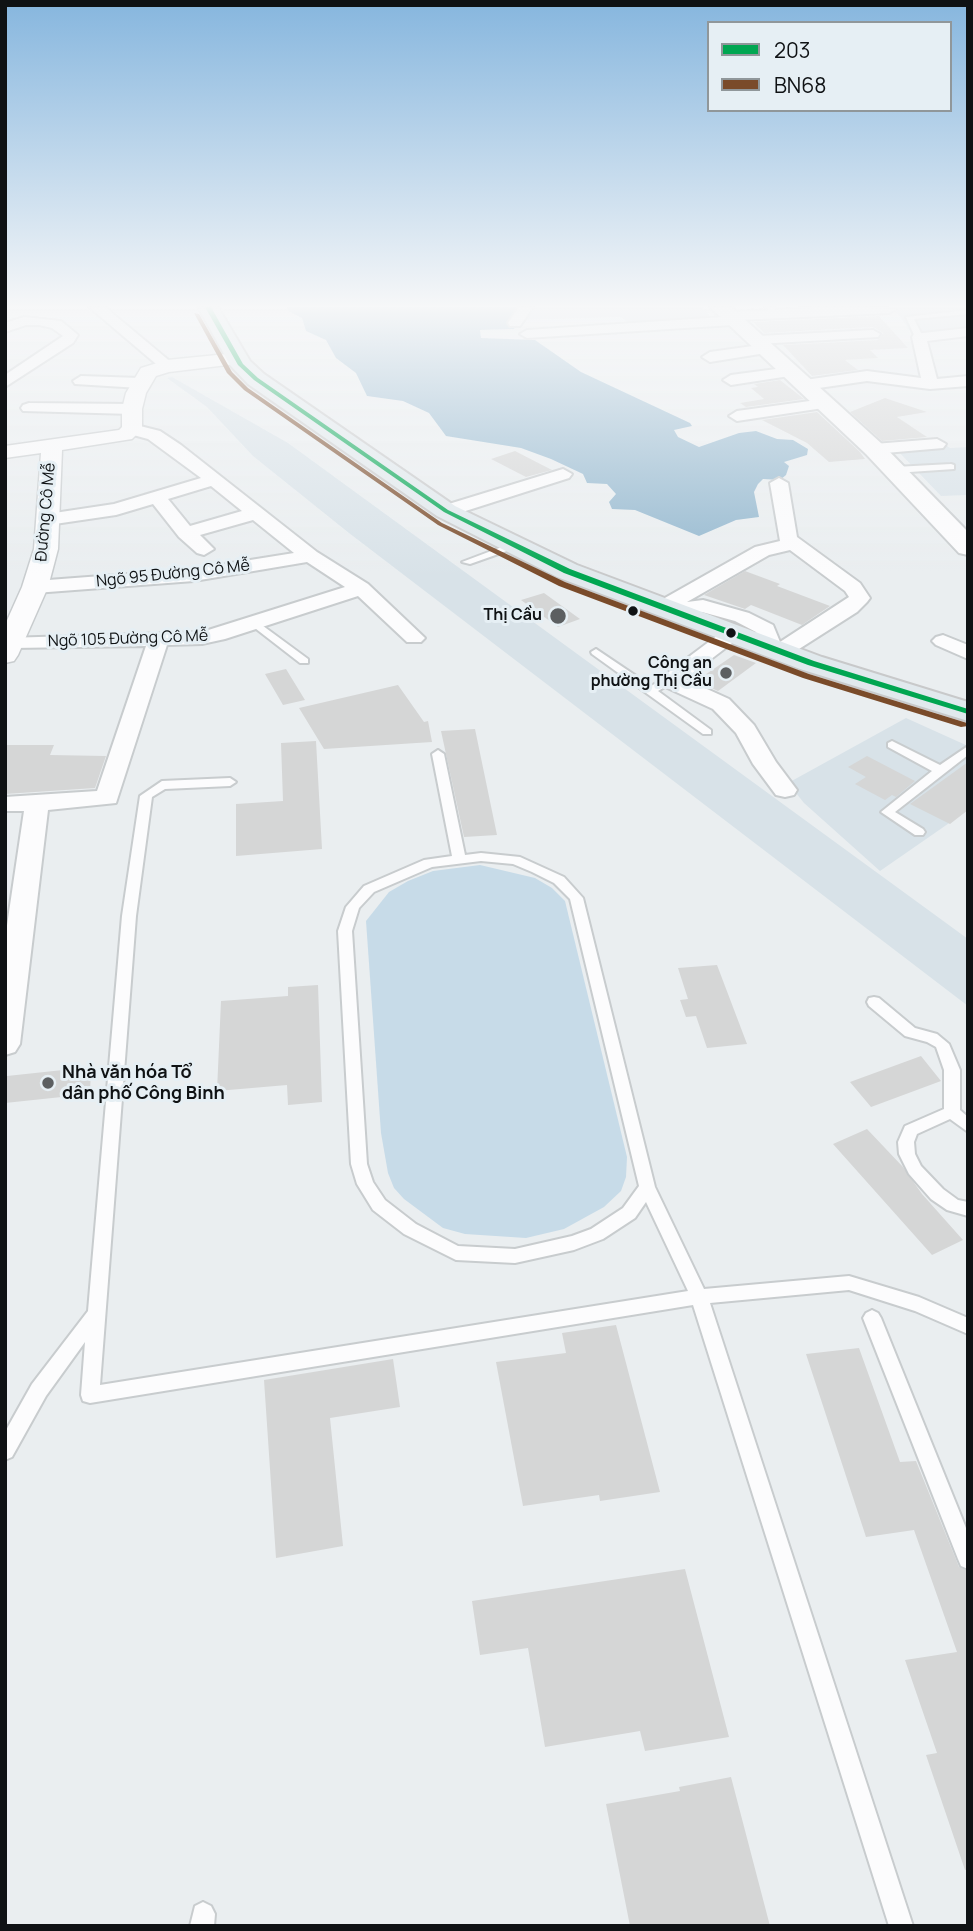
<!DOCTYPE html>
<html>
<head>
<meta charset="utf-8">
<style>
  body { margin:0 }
  #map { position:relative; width:973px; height:1931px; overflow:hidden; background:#eaeef0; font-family:Manrope,sans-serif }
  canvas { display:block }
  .frame { position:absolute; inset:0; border:7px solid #0f1214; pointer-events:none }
  .legend { position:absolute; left:707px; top:21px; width:245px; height:91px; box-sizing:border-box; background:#e6eff4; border:2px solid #90979a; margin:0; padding:9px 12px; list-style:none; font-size:21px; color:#0f1214 }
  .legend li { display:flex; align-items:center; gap:14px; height:35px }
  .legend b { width:35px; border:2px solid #90979a }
</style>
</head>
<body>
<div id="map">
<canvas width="973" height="1931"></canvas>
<div class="frame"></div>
<ul class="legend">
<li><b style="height:9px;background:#00a651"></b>203</li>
<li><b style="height:9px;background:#7a4b2a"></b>BN68</li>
</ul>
</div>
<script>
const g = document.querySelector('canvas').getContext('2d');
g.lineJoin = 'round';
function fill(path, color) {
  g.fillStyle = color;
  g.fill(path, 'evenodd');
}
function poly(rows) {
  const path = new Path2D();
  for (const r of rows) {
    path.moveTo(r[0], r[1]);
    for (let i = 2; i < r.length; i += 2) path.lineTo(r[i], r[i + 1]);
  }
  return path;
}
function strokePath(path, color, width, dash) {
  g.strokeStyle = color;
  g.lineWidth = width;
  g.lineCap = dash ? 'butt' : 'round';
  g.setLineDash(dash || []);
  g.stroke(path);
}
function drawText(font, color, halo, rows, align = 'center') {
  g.font = font + ' Manrope,sans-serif';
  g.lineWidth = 6;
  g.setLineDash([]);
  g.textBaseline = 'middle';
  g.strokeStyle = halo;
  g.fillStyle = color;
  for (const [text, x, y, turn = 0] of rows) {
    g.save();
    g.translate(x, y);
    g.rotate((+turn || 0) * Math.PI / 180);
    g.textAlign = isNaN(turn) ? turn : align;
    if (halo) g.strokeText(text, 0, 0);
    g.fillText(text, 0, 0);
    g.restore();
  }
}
fill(poly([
  [529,307,702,307,714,320,632,327,621,317,520,320],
  [889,307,968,307,968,331,914,338,900,316],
  [172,377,288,443,968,939,968,1006,349,533,253,456,207,407,167,378],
  [946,445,950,448,968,447,968,495,941,496,895,448],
  [906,718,968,746,968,810,880,871,804,803,788,783]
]), '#d8e2e8');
fill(poly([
  [480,865,535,878,552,888,565,901,627,1157,626,1177,621,1191,604,1207,564,1229,526,1238,465,1234,443,1228,404,1199,394,1188,388,1173,381,1133,366,921,389,892,408,881,433,871]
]), '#c7dbe8');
fill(poly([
  [287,307,522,307,514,329,480,330,481,338,535,340,581,372,690,423,692,426,674,430,678,437,699,447,739,433,756,431,777,439,793,440,808,449,807,455,784,462,789,466,786,475,780,480,763,479,758,484,754,492,759,517,736,520,699,536,635,510,612,509,609,502,616,494,607,484,587,483,583,474,551,459,521,448,446,436,429,413,403,401,367,396,356,373,336,358,326,340,306,331,302,318,288,311]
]), '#94b8cf');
fill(poly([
  [879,316,908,348,870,350,878,358,845,360,858,370,812,376,783,345,878,340,883,333,873,327,764,333,753,322],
  [780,380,804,399,746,407,740,403,764,399,751,388,758,387,754,384],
  [885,398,927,412,897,417,927,437,882,441,850,412],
  [817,412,860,452,865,459,829,462,807,443,762,420],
  [515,451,552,470,526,477,491,459],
  [745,571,780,584,777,586,830,606,802,625,751,605,745,609,704,595],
  [544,593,580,619,558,627,521,600],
  [734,655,756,663,718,691,696,681],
  [286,669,305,700,283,705,265,674],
  [398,685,424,722,428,721,432,742,324,749,299,708],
  [475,729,497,835,464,837,441,731],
  [316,741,322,849,236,856,236,804,283,801,281,743],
  [5,745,54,745,50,755,106,756,95,788,5,794],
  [867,756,915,781,896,797,892,795,885,800,855,784,866,777,848,767],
  [968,762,968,810,950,824,910,804],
  [717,965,747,1044,707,1048,696,1016,686,1017,680,1000,688,999,678,968],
  [318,985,322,1102,288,1105,287,1085,217,1091,221,1001,288,996,288,987],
  [921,1056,941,1081,871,1107,850,1082],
  [91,1067,90,1094,5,1103,7,1076],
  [867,1129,903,1167,922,1194,963,1240,932,1255,833,1144],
  [616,1325,660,1492,600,1501,599,1495,523,1506,496,1362,566,1353,562,1333],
  [859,1348,900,1462,916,1461,959,1567,968,1571,968,1869,965,1870,926,1755,937,1753,905,1660,957,1652,914,1530,866,1537,806,1354],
  [393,1359,400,1407,330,1418,343,1546,276,1558,264,1380],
  [685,1569,729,1737,645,1751,640,1731,545,1747,528,1648,480,1655,472,1601],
  [731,1777,770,1926,630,1926,606,1804,680,1791,679,1787]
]), '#d5d6d6');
const service = poly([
  [765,307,773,307,775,309,771,311,765,307],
  [968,310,968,314,914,319,923,337,919,339,915,337,906,317,968,310],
  [951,464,954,465,954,469,895,473,891,470,895,467,951,464],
  [515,542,520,545,518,547,470,564,462,562,515,542],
  [255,620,308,659,308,663,300,663,251,625,251,621,255,620],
  [596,649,651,686,665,678,673,678,673,682,658,691,711,730,711,734,703,734,592,654,591,652,596,649],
  [892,741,940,765,968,746,968,755,895,812,923,829,925,832,923,835,915,835,881,812,932,771,888,747,888,743,892,741],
  [438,750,444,754,465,855,481,853,520,857,564,877,583,898,655,1187,704,1289,849,1276,919,1297,968,1318,968,1334,915,1311,849,1290,710,1303,913,1926,889,1926,693,1305,90,1403,83,1401,81,1395,85,1342,46,1396,12,1457,5,1460,5,1432,32,1384,88,1311,122,916,140,796,162,781,230,778,236,782,230,786,165,789,152,797,136,916,100,1385,688,1291,646,1202,635,1218,603,1239,574,1250,515,1263,456,1260,404,1234,373,1210,357,1184,351,1164,338,931,346,907,364,886,424,860,452,856,432,754,438,750],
  [481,861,513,864,532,872,554,883,570,899,639,1186,623,1208,591,1229,572,1236,515,1249,458,1246,416,1224,385,1200,373,1182,367,1164,352,931,359,908,374,892,432,867,481,861],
  [874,997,879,998,915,1028,937,1034,949,1044,960,1070,960,1110,968,1117,968,1132,950,1119,917,1134,914,1142,915,1154,921,1166,943,1189,958,1200,968,1202,968,1216,947,1210,931,1199,909,1174,899,1154,898,1142,905,1126,944,1109,944,1070,936,1047,927,1042,905,1036,869,1006,867,1002,869,998,874,997],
  [872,1310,878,1313,881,1318,968,1533,968,1569,961,1566,958,1559,863,1318,866,1313,872,1310],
  [203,1902,211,1906,215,1914,214,1926,190,1926,195,1906,203,1902]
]);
const minor = poly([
  [89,307,105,307,172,363,175,366,172,369,162,369,89,307],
  [519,307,533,307,520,326,510,326,508,323,519,307],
  [836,307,896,309,889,313,739,320,738,324,733,325,527,338,520,334,527,330,723,317,724,313,729,312,836,307],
  [24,317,61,321,78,335,73,343,5,387,5,375,63,336,52,328,39,325,26,325,5,332,5,323,24,317],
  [968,328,968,336,927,341,937,379,968,376,968,386,930,389,867,381,805,390,797,385,805,380,867,371,921,378,912,337,914,334,968,328],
  [873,330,880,334,878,337,758,344,751,340,758,336,873,330],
  [767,344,772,346,775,349,772,352,710,362,702,357,710,352,767,344],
  [791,367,799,372,796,375,731,385,723,380,731,375,791,367],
  [81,376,140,378,148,383,140,388,75,384,73,381,81,376],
  [824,399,830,401,832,404,830,407,737,421,729,416,737,411,824,399],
  [29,403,132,404,140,409,132,414,23,411,21,408,23,405,29,403],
  [132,424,160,431,181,445,317,552,368,584,425,638,421,642,407,642,358,596,225,639,202,644,167,645,116,803,48,810,20,1044,15,1052,5,1055,5,939,24,811,5,811,5,797,97,791,146,646,13,648,6,646,6,638,202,632,345,587,307,562,194,581,35,593,28,591,25,587,28,583,35,581,194,569,294,553,253,520,200,535,214,549,204,555,197,553,179,537,153,504,116,515,48,525,41,523,39,519,41,515,114,504,201,478,148,439,126,433,124,429,126,425,132,424],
  [211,486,242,511,190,526,168,499,211,486],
  [937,439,946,444,943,448,874,454,865,449,874,444,937,439],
  [563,469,572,474,569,478,453,515,439,515,437,511,439,507,563,469],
  [779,478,788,483,797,537,860,583,870,598,867,602,857,612,788,656,780,657,763,653,756,632,735,621,702,612,670,616,656,611,653,607,656,603,755,547,780,541,770,483,779,478],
  [790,550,845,591,849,597,780,642,773,625,749,613,703,600,687,602,769,555,790,550],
  [733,627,740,629,744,633,740,637,685,679,729,699,754,725,776,762,797,790,794,795,785,797,776,795,753,764,736,733,713,709,661,685,658,680,726,629,733,627],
  [943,635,968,645,968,659,936,645,932,641,936,637,943,635]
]);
const tertiary = poly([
  [237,353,244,355,247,359,244,363,169,372,156,376,146,393,142,409,142,429,132,439,62,450,58,549,48,587,18,655,14,661,5,663,5,625,22,587,34,549,41,453,5,458,5,446,119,430,122,427,122,409,126,393,141,368,167,360,237,353]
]);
const secondary = poly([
  [710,307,731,307,882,444,968,532,968,555,959,553,866,454,710,307]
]);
const primary = poly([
  [198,307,218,307,250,361,264,374,455,506,577,565,822,657,968,702,968,721,800,669,557,577,437,516,248,384,230,365,198,307]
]);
strokePath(service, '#c8ccce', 4);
strokePath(minor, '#c8ccce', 4);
strokePath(tertiary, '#c8ccce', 3);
strokePath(secondary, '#c8ccce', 4);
strokePath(primary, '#c8c9ca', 4);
fill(service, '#fcfcfd');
fill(minor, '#fcfcfd');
fill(tertiary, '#fcfcfd');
fill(secondary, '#fcfcfd');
fill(primary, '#e1e9ed');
fill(poly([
  [205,307,211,307,243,364,258,378,448,510,570,569,814,661,968,709,968,714,808,665,564,573,444,512,254,380,238,365,205,307]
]), '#00a651');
fill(poly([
  [194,313,199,314,232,372,248,388,442,523,565,582,809,674,967,723,968,726,961,727,803,678,559,586,438,525,244,390,227,373,194,313]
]), '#7a4b2a');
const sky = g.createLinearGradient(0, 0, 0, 577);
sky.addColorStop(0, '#86b6de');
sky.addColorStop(0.53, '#f6f7f8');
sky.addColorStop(1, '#f6f7f800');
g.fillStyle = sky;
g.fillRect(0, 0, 973, 577);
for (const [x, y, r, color] of [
  [633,611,6,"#0f1214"],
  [558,616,9,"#5c5f61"],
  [731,633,6,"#0f1214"],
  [726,673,7,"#5c5f61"],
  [48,1083,7,"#5c5f61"]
]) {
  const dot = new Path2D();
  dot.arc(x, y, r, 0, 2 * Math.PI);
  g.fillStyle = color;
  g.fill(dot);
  strokePath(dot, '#e6eff4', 2.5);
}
drawText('16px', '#0f1214', '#e6eff4', [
  ["Đường Cô Mễ",46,512,-85],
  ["Ngõ 95 Đường Cô Mễ",173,574,-6],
  ["Ngõ 105 Đường Cô Mễ",128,639,-2]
]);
drawText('bold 16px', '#0f1214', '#e6eff4', [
  ["Thị Cầu",542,616],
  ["Công an",712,664],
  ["phường Thị Cầu",712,682]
], 'right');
drawText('bold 18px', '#0f1214', '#e6eff4', [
  ["Nhà văn hóa Tổ",62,1073],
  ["dân phố Công Binh",62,1094]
], 'left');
</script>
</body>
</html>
